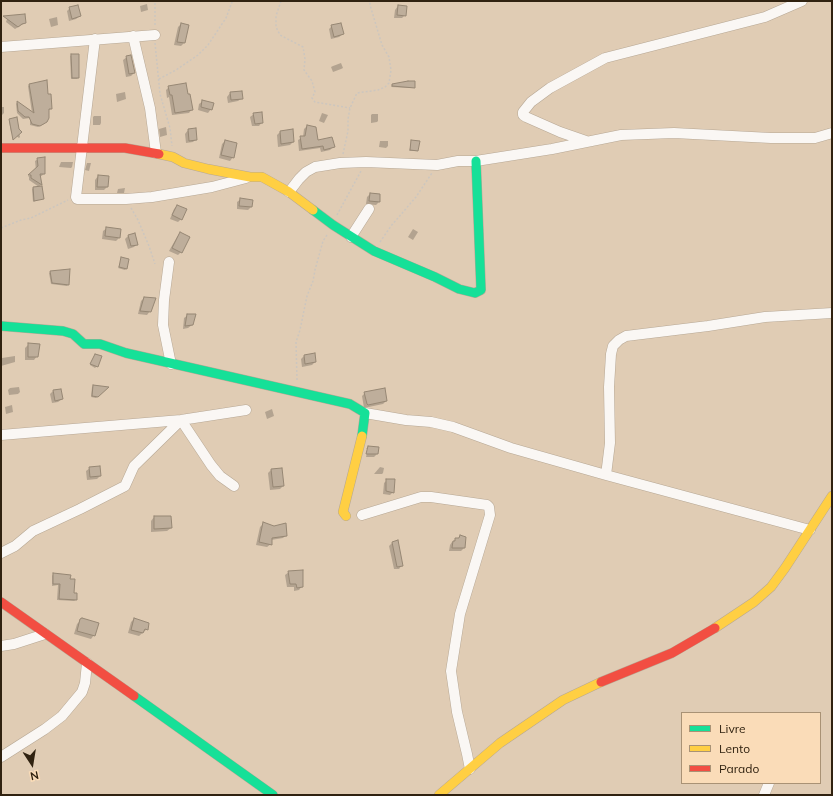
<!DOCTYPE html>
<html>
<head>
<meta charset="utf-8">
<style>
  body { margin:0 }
  #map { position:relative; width:833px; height:796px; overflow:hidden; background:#e0ccb4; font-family:Mulish,sans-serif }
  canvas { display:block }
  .frame { position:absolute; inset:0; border:2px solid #302210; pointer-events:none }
  .legend { position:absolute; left:681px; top:712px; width:140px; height:72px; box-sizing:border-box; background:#fadcb8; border:1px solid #a99275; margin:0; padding:5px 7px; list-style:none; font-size:12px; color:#302210 }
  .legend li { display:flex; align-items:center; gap:8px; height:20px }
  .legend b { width:20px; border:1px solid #a99275 }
  .north { position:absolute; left:12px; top:744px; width:40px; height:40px; -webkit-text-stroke:3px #fadcb8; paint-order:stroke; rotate:168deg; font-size:11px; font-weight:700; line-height:16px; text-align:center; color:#302210 }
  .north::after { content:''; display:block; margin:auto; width:14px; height:18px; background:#302210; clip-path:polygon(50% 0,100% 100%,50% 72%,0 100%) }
</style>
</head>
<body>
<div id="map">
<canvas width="833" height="796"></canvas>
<div class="frame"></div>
<ul class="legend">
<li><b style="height:5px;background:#16e098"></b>Livre</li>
<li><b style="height:5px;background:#ffcf43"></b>Lento</li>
<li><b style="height:5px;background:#f24e42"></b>Parado</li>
</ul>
<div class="north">N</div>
</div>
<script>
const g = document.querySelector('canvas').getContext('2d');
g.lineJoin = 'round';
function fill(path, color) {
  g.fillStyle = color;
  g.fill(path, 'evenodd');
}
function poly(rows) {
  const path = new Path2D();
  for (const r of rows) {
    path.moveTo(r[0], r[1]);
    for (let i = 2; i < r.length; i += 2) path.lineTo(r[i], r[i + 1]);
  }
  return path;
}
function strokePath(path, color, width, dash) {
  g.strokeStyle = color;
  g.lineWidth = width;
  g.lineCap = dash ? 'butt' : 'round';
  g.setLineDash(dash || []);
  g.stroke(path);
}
fill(poly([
  [147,4,148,10,141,12,140,6],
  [398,6,405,15,402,18,394,18,395,10],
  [70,8,80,16,76,19,69,21,67,11],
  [10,16,25,23,15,29,6,22,7,19],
  [57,17,58,25,51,27,49,19],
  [181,24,184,43,181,46,174,45,178,27],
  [332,26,343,34,339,37,331,39,329,29],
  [71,55,78,78,77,79,71,79,70,56],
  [127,57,134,73,131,76,126,77,123,60],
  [341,63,343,68,341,69,333,72,331,67,333,66],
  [30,84,47,95,51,109,48,110,44,124,38,127,30,125,30,118,23,119,17,113,16,104,17,102,32,113,28,86],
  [392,85,414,87,412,88,391,87],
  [169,87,187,96,192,109,189,113,172,115,169,97,167,98,166,90],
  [125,92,126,99,117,102,116,94],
  [230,93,242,98,238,101,228,103,227,97],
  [203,101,211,109,208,113,198,110,199,104],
  [1,107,4,107,4,113,1,116],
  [322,113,328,115,324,123,319,121],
  [254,114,262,122,259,126,252,126,250,117],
  [372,114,378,114,378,121,377,122,371,123,371,115],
  [94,116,101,116,101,123,100,125,93,125,93,117],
  [16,119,20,137,19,138,11,132,9,121],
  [307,126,317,141,333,147,330,150,321,152,320,148,299,151,298,140,303,137,304,129],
  [166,127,167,135,160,137,159,129],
  [188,130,196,139,193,142,186,143,185,134],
  [292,130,293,142,290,145,278,147,277,135,280,132],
  [225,141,233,157,230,161,219,158,222,144],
  [380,141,388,141,388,146,386,148,379,147],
  [412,141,417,150,416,151,409,151],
  [44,158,44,174,40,177,41,185,39,187,29,180,29,177,28,177,36,170,35,161,38,159],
  [61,162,73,162,72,167,71,168,59,167],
  [87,163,91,163,89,171,85,170],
  [98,176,108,177,107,187,104,190,95,190,95,180],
  [41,187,43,198,33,202,32,189,33,188],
  [125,188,124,193,117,193,118,189],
  [370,194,379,202,376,205,366,204,367,197],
  [241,199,251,207,248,210,237,209,237,202],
  [177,206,181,219,178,222,170,219,174,209],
  [107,228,119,238,116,241,102,239,103,231],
  [413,229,418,232,413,240,408,237],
  [180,233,181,252,178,255,169,251,177,237],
  [129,235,137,244,134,247,128,249,125,239],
  [122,258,126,269,125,270,118,268],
  [50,272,68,285,67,286,51,284,49,273],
  [144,298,150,311,147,315,138,314,141,301],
  [188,315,192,325,188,328,183,329,184,318],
  [29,344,37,356,34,360,25,360,25,348],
  [1,356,2,358,15,356,15,362,1,366],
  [304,356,315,362,312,365,302,367,301,359],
  [94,357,97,366,95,368,90,365],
  [93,386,107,388,96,398,91,397,92,387],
  [19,387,20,392,18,394,9,395,8,390,10,388],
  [53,391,62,399,58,402,52,403,50,394],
  [365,393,386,401,383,404,364,408,362,396],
  [12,405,13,412,6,414,5,407],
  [272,409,274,416,267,419,265,412],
  [368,447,377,454,374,457,366,457,368,449,366,449],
  [380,467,384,468,383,473,382,474,374,474],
  [90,468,100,476,97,479,87,480,86,471],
  [272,469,283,486,280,489,270,490,268,473],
  [387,480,393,492,390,495,383,494,384,483],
  [154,517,171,528,167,531,151,532,151,521],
  [263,524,286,535,283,538,271,540,271,544,267,547,256,545,260,527],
  [460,537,464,548,461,551,449,551,450,545,452,542],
  [392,543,402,565,399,569,394,569,389,546],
  [289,572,302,586,299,590,294,591,294,587,287,587,285,575],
  [53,574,69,580,73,593,76,600,74,601,57,600,58,585,52,586,52,576],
  [134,619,147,629,139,636,128,633,131,622],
  [81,620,94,635,91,639,74,634,77,624]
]), '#0003');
const building = poly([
  [78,5,81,16,72,19,69,7,78,5],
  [398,5,407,6,406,16,397,15,398,5],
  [25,14,26,23,22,24,18,27,3,16,25,14],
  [181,23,189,25,185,43,177,42,181,23],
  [341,23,344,34,334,37,331,25,341,23],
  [71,54,79,54,79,78,72,78,71,54],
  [131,55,135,73,129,74,126,56,131,55],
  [47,80,48,94,51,94,52,109,49,109,49,118,47,122,40,126,32,124,29,117,25,117,18,111,17,101,34,113,29,84,47,80],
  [408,81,415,81,415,88,392,86,392,84,408,81],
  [186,83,188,94,190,94,193,110,175,113,172,95,170,95,168,86,186,83],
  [242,91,243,99,231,100,230,92,242,91],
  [202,100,214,103,212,110,201,107,202,100],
  [262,112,263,123,255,124,253,113,262,112],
  [17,117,19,129,22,132,13,140,9,119,17,117],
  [307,125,316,127,318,140,332,137,335,147,324,150,323,146,302,149,300,136,305,136,307,125],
  [196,128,197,140,189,141,188,129,196,128],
  [293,129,294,142,281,144,280,131,293,129],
  [225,140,237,143,234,158,221,155,225,140],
  [411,140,420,141,418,151,410,150,411,140],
  [45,157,45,174,40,174,42,185,31,178,31,175,28,175,38,166,37,158,45,157],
  [98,175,109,176,108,187,97,187,98,175],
  [42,186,44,199,34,201,33,187,42,186],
  [370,193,380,194,380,202,369,201,370,193],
  [240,198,253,200,252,207,239,206,240,198],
  [177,205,187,209,182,220,172,215,177,205],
  [106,227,121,229,120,238,105,236,106,227],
  [180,232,190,237,182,253,172,248,180,232],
  [135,233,138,245,131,246,128,235,135,233],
  [121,257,129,259,127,269,119,267,121,257],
  [70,269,69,285,52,283,50,271,70,269],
  [144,297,156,298,151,312,140,311,144,297],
  [187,314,196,314,193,325,185,326,187,314],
  [28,343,40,344,38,357,28,357,28,343],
  [315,353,316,362,305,364,304,355,315,353],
  [95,354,102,356,98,367,90,364,95,354],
  [93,385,109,387,98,397,92,396,93,385],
  [385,388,387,401,368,405,367,404,364,392,385,388],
  [61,389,63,399,55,401,53,390,61,389],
  [368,446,379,447,378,454,366,454,368,446],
  [100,466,101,476,90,477,89,467,100,466],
  [282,468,284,486,273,487,271,469,282,468],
  [386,479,395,479,394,493,386,491,386,479],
  [154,516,171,516,172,528,154,529,154,516],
  [263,522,274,526,286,523,287,536,272,538,272,545,259,542,263,522],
  [460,535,466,537,465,548,452,548,453,541,455,541,455,538,459,538,460,535],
  [398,540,403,566,397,567,392,542,398,540],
  [303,570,303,587,297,588,296,584,290,584,288,571,303,570],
  [53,573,71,575,70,579,75,579,74,593,77,593,77,600,59,599,60,584,53,584,53,573],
  [82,618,99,623,95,636,77,631,80,619,82,618],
  [134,618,149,623,148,630,145,629,143,633,131,630,134,618]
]);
fill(building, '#beae9b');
strokePath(building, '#968774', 1);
const street = poly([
  [133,36,150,108,156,153],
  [95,39,76,197,77,199,126,199,152,197,212,187,246,178],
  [1,47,155,35],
  [586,141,560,132,526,117,523,115,523,112,531,102,550,88,605,58,765,17,802,1],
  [289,192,299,179,306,172,315,167,340,163,366,162,437,165,458,161,476,161,552,149,621,135,674,133,771,138,815,138,832,133],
  [351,237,369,209],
  [169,262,164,300,163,325,171,364],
  [365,413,406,420,431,422,453,427,511,448,606,475,810,530],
  [1,435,181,420,246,410],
  [606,475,610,443,609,387,611,354,613,346,619,340,626,336,708,326,765,317,832,313],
  [362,515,421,497,431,497,487,505,489,507,490,515,460,614,451,671,457,712,467,754,470,769],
  [1,553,15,546,33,531,80,509,125,486,134,466,181,420,211,465,220,476,234,486],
  [1,646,14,644,45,634],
  [1,757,45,729,62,716,82,692,85,683,87,663],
  [764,795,769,783]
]);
const fast = poly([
  [313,210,333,225,374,251,435,277,459,289,475,293,481,290,476,161],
  [1,326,63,331,73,334,84,344,100,344,126,353,350,404,365,413,362,436],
  [134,696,273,795]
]);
const slow = poly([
  [159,154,173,157,184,163,208,169,250,177,262,177,289,192,313,210],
  [346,516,343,512,362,436],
  [715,628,754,602,771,587,785,568,832,496],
  [439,795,500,743,563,700,601,682]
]);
const jam = poly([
  [1,148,125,148,159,154],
  [1,602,134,696],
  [601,682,672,653,715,628]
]);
strokePath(street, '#b6a794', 11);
strokePath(fast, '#b6a794', 10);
strokePath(slow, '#b6a794', 10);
strokePath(jam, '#b6a794', 10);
strokePath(poly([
  [281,1,276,16,276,27,280,35,303,47,305,59,304,70,312,81,315,92,312,98,315,102,350,108],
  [155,25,155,1],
  [155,43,160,94,170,128,172,146],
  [159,79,176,70,198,55,208,45,226,18,232,2,235,1],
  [343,154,348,131,348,119,350,108,357,93,378,90,385,87,389,83,391,70,389,57,382,45,370,5,370,1],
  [131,208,138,220,149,246,155,264],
  [337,215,361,171],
  [1,228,21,220,31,218,68,200],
  [380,242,391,226,416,197,432,173],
  [297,380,296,342,300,330,307,296,313,281,315,270,323,241,327,235]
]), '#ccc6bf', 1.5, [2, 2]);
strokePath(street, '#faf7f4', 10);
strokePath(fast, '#16e098', 9);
strokePath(slow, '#ffcf43', 9);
strokePath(jam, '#f24e42', 9);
</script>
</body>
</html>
